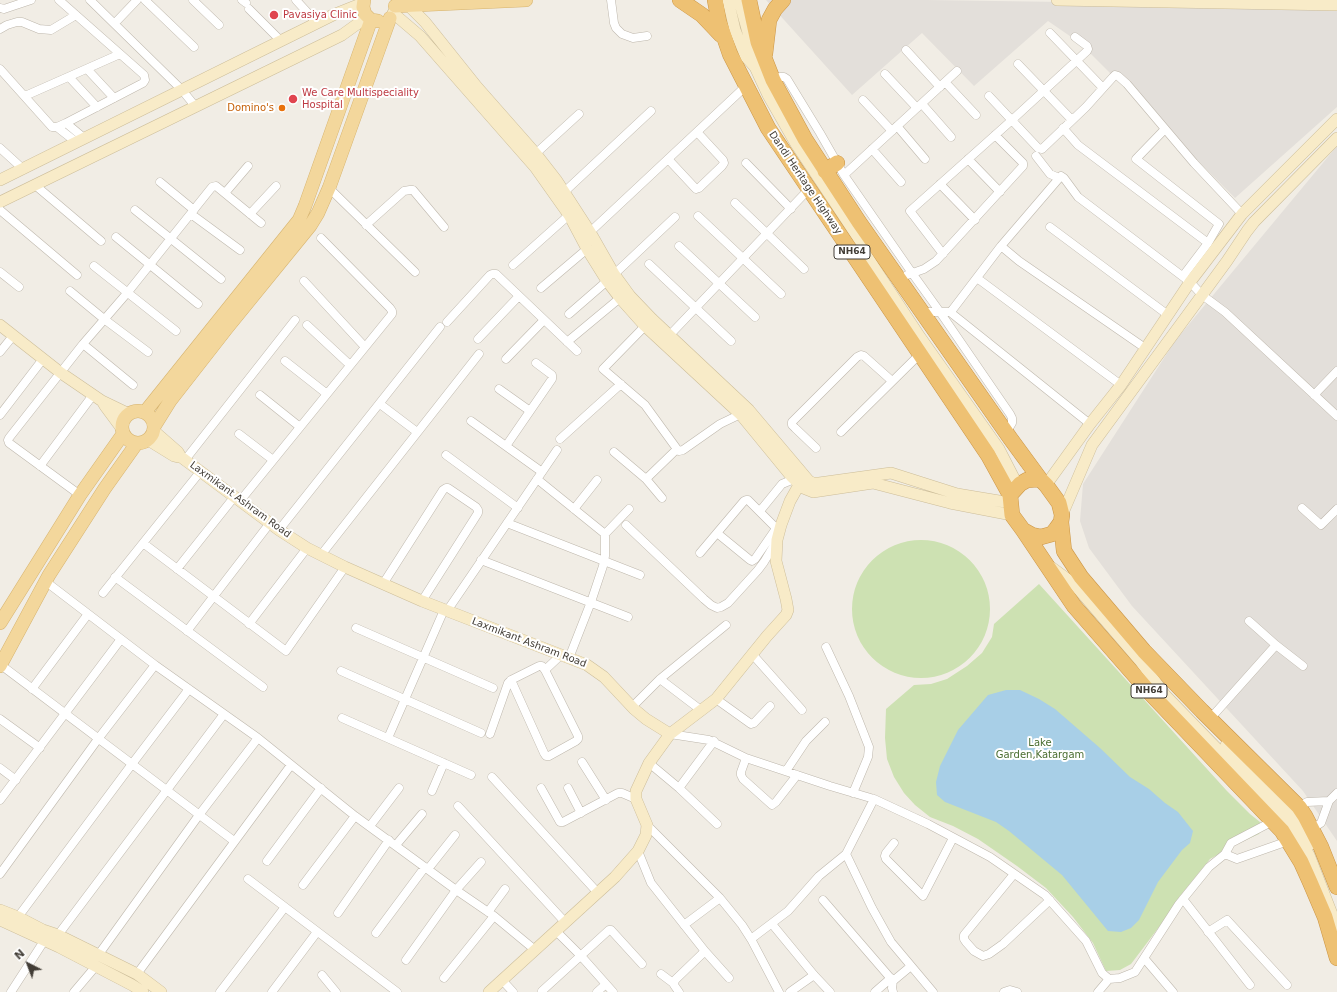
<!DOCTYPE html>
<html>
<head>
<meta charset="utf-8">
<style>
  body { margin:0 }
  #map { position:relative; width:1337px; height:992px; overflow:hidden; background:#f1ede5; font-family:"DejaVu Sans",sans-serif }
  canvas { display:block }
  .north { position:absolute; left:8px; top:944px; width:40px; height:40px; -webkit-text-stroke:3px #fff; paint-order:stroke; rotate:318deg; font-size:11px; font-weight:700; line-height:16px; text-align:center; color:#423d36 }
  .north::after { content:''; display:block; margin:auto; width:14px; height:18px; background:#423d36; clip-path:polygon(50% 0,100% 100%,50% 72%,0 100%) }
</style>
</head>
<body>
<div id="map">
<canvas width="1337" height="992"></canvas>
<div class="north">N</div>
</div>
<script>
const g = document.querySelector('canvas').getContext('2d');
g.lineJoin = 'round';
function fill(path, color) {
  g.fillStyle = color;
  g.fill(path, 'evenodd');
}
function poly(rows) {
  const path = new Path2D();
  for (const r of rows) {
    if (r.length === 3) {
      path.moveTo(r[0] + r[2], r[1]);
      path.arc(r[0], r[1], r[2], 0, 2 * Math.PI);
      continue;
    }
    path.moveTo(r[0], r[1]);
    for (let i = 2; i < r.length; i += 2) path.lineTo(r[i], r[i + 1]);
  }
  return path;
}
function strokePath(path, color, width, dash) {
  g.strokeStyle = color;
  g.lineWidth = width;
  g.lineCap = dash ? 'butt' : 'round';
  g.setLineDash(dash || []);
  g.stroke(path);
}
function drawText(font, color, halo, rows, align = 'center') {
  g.font = font + ' "DejaVu Sans",sans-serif';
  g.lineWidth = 4;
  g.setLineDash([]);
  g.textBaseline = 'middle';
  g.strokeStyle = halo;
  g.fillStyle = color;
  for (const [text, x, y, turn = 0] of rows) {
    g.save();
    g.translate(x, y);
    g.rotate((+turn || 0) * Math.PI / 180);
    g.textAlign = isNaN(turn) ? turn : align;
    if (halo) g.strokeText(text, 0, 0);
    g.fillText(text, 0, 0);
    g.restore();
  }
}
fill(poly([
  [766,0,927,0,1337,6,1337,107,1235,198,1080,43,1048,21,974,86,922,33,852,95],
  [1337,146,1337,841,1303,791,1132,606,1089,548,1080,521,1083,484,1175,341]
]), '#e3dfda');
fill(poly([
  [921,609,69],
  [1039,584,1227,791,1250,814,1260,822,1263,828,1259,834,1237,844,1210,859,1180,896,1162,923,1131,964,1120,970,1106,971,1093,943,1073,917,1046,888,1017,866,978,839,953,826,930,817,915,805,904,793,894,777,887,759,885,738,886,709,914,685,931,684,947,679,967,666,982,653,992,637,994,624]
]), '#cde1b2');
fill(poly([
  [1006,690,1020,690,1039,699,1055,709,1100,748,1130,777,1149,789,1165,803,1178,812,1193,831,1190,843,1182,850,1158,882,1139,920,1131,928,1121,932,1108,931,1062,875,1009,831,996,822,945,802,937,795,936,782,940,766,958,730,988,695]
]), '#a8cfe7');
const street = poly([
  [90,0,182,90,195,106],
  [145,0,194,47],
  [193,0,219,25],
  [242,0,246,3],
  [296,0,317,23],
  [611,0,614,23,616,28,622,34,633,38,647,36],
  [0,8,4,9,31,0],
  [249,9,281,41],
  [115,23,137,0],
  [0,29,7,25,17,22,22,22,39,29,51,30,76,15],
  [1050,33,1103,88],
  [906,50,940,87],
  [1018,64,1072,120],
  [0,69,52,127,57,127,66,123,143,83,145,80,144,75,59,0],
  [87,69,114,98],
  [885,74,917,108],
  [69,77,97,107],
  [773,80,780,77,784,77,787,79,820,133,844,175,912,273,940,312,1010,414,1012,418,1012,423,1006,433],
  [945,82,976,115],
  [25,96,120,54],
  [989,96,1038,148,1042,149,1086,107,1113,77,1115,75,1118,76,1127,84,1194,163,1242,214],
  [863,100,892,131],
  [922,104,951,137],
  [66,123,84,138],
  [897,126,925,159],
  [57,127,76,142],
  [1063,128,1078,145,1208,243],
  [1165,129,1136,159,1219,224,1208,243,1183,276],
  [0,148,23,169],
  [872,149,901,182],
  [1036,156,1050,174,1059,178],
  [532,157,579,114],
  [668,159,696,189,699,188,722,166,724,163,723,160,697,132],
  [968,159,1000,192],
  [746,163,791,209],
  [844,175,957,71],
  [160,182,194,210],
  [940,184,975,220],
  [35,185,101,241],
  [329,188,415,272],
  [225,193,248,166],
  [561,195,651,111],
  [735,203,804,269],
  [0,210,77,275],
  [135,210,221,279],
  [191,214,240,250],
  [250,214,276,186],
  [698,216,781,294],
  [366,225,404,191,410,190,413,190,444,227],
  [1050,227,1168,315],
  [590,232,746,86],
  [116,237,198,304],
  [679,246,755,317],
  [1001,246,1019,261,1145,348],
  [943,254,910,211,1012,120,1087,51,1088,49,1087,46,1075,37],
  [649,264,731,341],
  [513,265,569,215],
  [94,266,176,331],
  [0,272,19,287],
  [907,275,924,269,936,261,1023,166,1023,163,995,135],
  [977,278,1121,385],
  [304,281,365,347],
  [541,288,587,249],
  [70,291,104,319,148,352],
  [923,312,950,312,953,309,1001,246,1061,176,1064,178,1078,197,1190,282,1202,295,1225,312,1337,416],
  [950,312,1090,424],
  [569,314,607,281,675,217],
  [447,322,490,275,492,274,496,274,577,351],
  [307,325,350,365],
  [645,326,603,369,645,405,677,449,679,451,683,450,720,424,745,412],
  [478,339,519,296],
  [666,339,809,189],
  [567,342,620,298],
  [83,344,133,385],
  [0,352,13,336],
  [506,359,544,320],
  [285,361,327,394],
  [499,389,530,411],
  [260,395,300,427],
  [1314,395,1337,371],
  [380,404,417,432],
  [0,415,43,359],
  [471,421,542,472],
  [841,432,920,354],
  [239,434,273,460],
  [560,439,621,384],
  [506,446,552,379,552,375,536,363],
  [816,448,795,428,792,425,792,422,857,357,861,355,864,356,892,381],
  [614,452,646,479],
  [446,455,518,508],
  [185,460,295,320],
  [40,466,93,395],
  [537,479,605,534,605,556,603,566,591,602,569,658],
  [80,495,9,443,8,440,9,438,83,344,128,292,212,187,216,186,261,223],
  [662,498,646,479,677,449],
  [240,501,392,314,392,311,390,308,321,238],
  [1302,508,1321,525,1337,509],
  [574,509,597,480],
  [760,511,782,484,794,479],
  [507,523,640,575],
  [626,525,704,599,711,605,717,608,721,607,728,603,758,570,764,562,776,542],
  [279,530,440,327],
  [605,534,629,509],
  [143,543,286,651,345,567],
  [700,553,744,501,746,500,748,500,775,527,775,530,755,559,752,561,750,560,717,533],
  [321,555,479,354],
  [481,560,628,617],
  [177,569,235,496],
  [115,577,263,687],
  [45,581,155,665,258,738,355,816,456,890,494,916,535,950],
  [383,584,443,490,446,488,448,488,476,507,478,510,478,513,422,601],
  [103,593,200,472],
  [447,611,557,450],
  [1249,621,1276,645,1303,666],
  [249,624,307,548],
  [356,628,493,688],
  [187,631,270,523],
  [826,647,849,696,869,747,868,757,853,793],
  [753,655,802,710],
  [1,665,234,841],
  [341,671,481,733],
  [660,679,702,711],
  [511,680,544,753,546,756,549,756,576,741,578,739,578,736,545,670],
  [32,689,88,614],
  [716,699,751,724,754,723,770,706],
  [632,707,660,679,726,625],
  [342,718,471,775],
  [0,719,40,748],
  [1209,720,1276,645],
  [490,734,508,683,511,680,539,666,542,666,545,670,561,655],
  [670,734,709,740,746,758,830,786,874,799,928,824,990,857,1045,895,1086,941,1102,973,1109,979,1120,978,1135,972,1179,904,1209,867,1225,854,1231,843,1275,820],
  [388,738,444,610],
  [746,758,741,772,741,775,743,779,772,805,776,802,797,775],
  [582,762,606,800],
  [649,763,679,788,717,824],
  [0,768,16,780],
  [786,771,806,741,825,722],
  [492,777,598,893],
  [541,788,560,822,563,822,618,793,622,793,636,799],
  [568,788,581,813],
  [679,788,714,741],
  [432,791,444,763],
  [0,800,121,639],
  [458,806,565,922],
  [1297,808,1307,802,1329,801],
  [647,825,720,898,742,925,751,939,779,992],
  [370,826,399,788],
  [1310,830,1321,823,1329,801,1337,793],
  [894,843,886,853,885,856,886,859,923,896,953,838],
  [396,845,422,814],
  [638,851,651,883,704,950,703,953,675,980,674,985,679,992],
  [846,854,872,908,891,942,933,992],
  [1225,854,1237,859,1291,840],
  [267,861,321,788],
  [428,869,455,835],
  [0,874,98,739,155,665],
  [1014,874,964,935,964,939,966,942,974,951,983,956,989,954,1003,944,1050,900],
  [248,879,397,992],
  [303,885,355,816],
  [1183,899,1250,985],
  [823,900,893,981],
  [488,912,505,889],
  [338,913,389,840],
  [18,917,132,764,189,689],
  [772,924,814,975,830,992],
  [684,925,720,898],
  [556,931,581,956,613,992],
  [1208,932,1227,920,1287,985],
  [376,933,425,867],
  [58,935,224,714],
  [751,939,788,911,819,876,846,854,874,799],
  [703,949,729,978],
  [99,954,199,815,258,738],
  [1144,958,1173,992],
  [406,960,456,890,481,862],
  [137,974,291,765],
  [661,974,673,983],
  [322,975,336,992],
  [444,978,494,916],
  [502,980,513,992],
  [542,991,609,930,611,930,642,964],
  [11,992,44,941],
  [74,992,96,966],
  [220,992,285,907],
  [272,992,317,932],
  [597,992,606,984],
  [790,992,814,975],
  [875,992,891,978],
  [893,992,892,988,893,981,911,966],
  [1004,992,1010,990,1017,992],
  [1098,992,1109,979]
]);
const secondary = poly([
  [728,0,735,30,746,57,755,67,768,95,796,144,863,245,866,255,920,337,999,449,1018,486],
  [739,0,754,54,755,67],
  [1057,0,1337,5],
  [409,6,425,22,477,87,536,154,557,181,590,232,614,274,630,296,652,319,749,410,809,481,813,483,819,483,891,473,957,494,1011,503],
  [393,13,420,36,535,167,569,215,587,249,607,281,620,298,645,326,741,415,791,476,803,488,813,492,873,483,950,503,1012,515],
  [0,180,335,14,363,3],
  [0,202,342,35,367,17],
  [0,325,61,373,102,401,105,406,122,429],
  [102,401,129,414],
  [154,431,178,452,181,457,279,530,307,548,345,567,422,601,587,665,604,677,634,709,646,719,670,734,649,763,636,791,636,799,647,825,646,835,638,851,615,877,489,992],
  [148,440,174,456,178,457],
  [1046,485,1090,424,1121,385,1190,282,1242,214,1337,119],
  [1062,515,1092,445,1227,261,1247,231,1254,222,1337,138],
  [1051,567,1074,584,1141,662,1165,695,1291,825,1309,855,1337,927],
  [670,734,716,699,767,636,786,615,788,610,786,599,776,561,777,540,781,525,790,501,799,485,804,480],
  [1226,745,1290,811,1306,833,1311,844],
  [0,910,18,917,43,930,58,935,137,974,161,992],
  [0,920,59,947,132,985,143,992]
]);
const primary = poly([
  [364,0,363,7,365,14,371,20,378,21],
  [395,6,526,0],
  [138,427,16],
  [145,412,299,220,305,206,371,20],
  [155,425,170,401,227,328,310,226,318,213,329,188,390,18],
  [0,623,80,495,123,434],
  [0,666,49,575,105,488,137,443]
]);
const highway = poly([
  [680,0,702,15,721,35],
  [715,0,719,22,730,54,768,128,988,455,1010,495],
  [749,0,758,42,773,80,805,139,859,222,1010,438,1040,479],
  [765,54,769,20,775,9,783,0],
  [825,171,837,163],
  [1040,479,1046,485,1059,503,1062,515,1061,522,1056,529,1052,534,1041,537,1032,535,1023,530,1012,515,1010,495,1020,484,1027,480,1040,479],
  [1061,522,1064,551,1081,577,1144,651,1202,711,1299,807,1305,816,1321,847,1337,887],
  [1023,530,1074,606,1150,693,1282,831,1301,862,1310,882,1325,917,1337,958]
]);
strokePath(street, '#beb7ac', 9);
strokePath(secondary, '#ccbd99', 12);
strokePath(primary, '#d6b36e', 14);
strokePath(highway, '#cb9545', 16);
strokePath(street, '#fff', 8);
strokePath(secondary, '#f8ebc8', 11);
strokePath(primary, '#f3d79c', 13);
strokePath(highway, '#eec173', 15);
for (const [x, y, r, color] of [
  [274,15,5,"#e0444e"],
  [293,99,5,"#e0444e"],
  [282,108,4,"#e8710a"]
]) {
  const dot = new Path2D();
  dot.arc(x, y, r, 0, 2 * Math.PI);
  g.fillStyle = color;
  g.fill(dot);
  strokePath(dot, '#fff', 1.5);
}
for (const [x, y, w] of [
  [852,252,36],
  [1149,691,36]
]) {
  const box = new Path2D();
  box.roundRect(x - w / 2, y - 7, w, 14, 3);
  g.fillStyle = '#fff';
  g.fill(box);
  strokePath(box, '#423d36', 1);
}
drawText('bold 9px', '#423d36', null, [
  ["NH64",852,252],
  ["NH64",1149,691]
]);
drawText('10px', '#be3a42', '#fff', [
  ["Pavasiya Clinic",283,15],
  ["We Care Multispeciality",302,93],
  ["Hospital",302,105]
], 'left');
drawText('10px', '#c56008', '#fff', [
  ["Domino's",274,108]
], 'right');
drawText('10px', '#423d36', '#fff', [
  ["Dandi Heritage Highway",805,183,56],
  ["Laxmikant Ashram Road",240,500,36],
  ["Laxmikant Ashram Road",529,643,21]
]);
drawText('10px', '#496d30', '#fff', [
  ["Lake",1040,743],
  ["Garden,Katargam",1040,755]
]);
</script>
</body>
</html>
